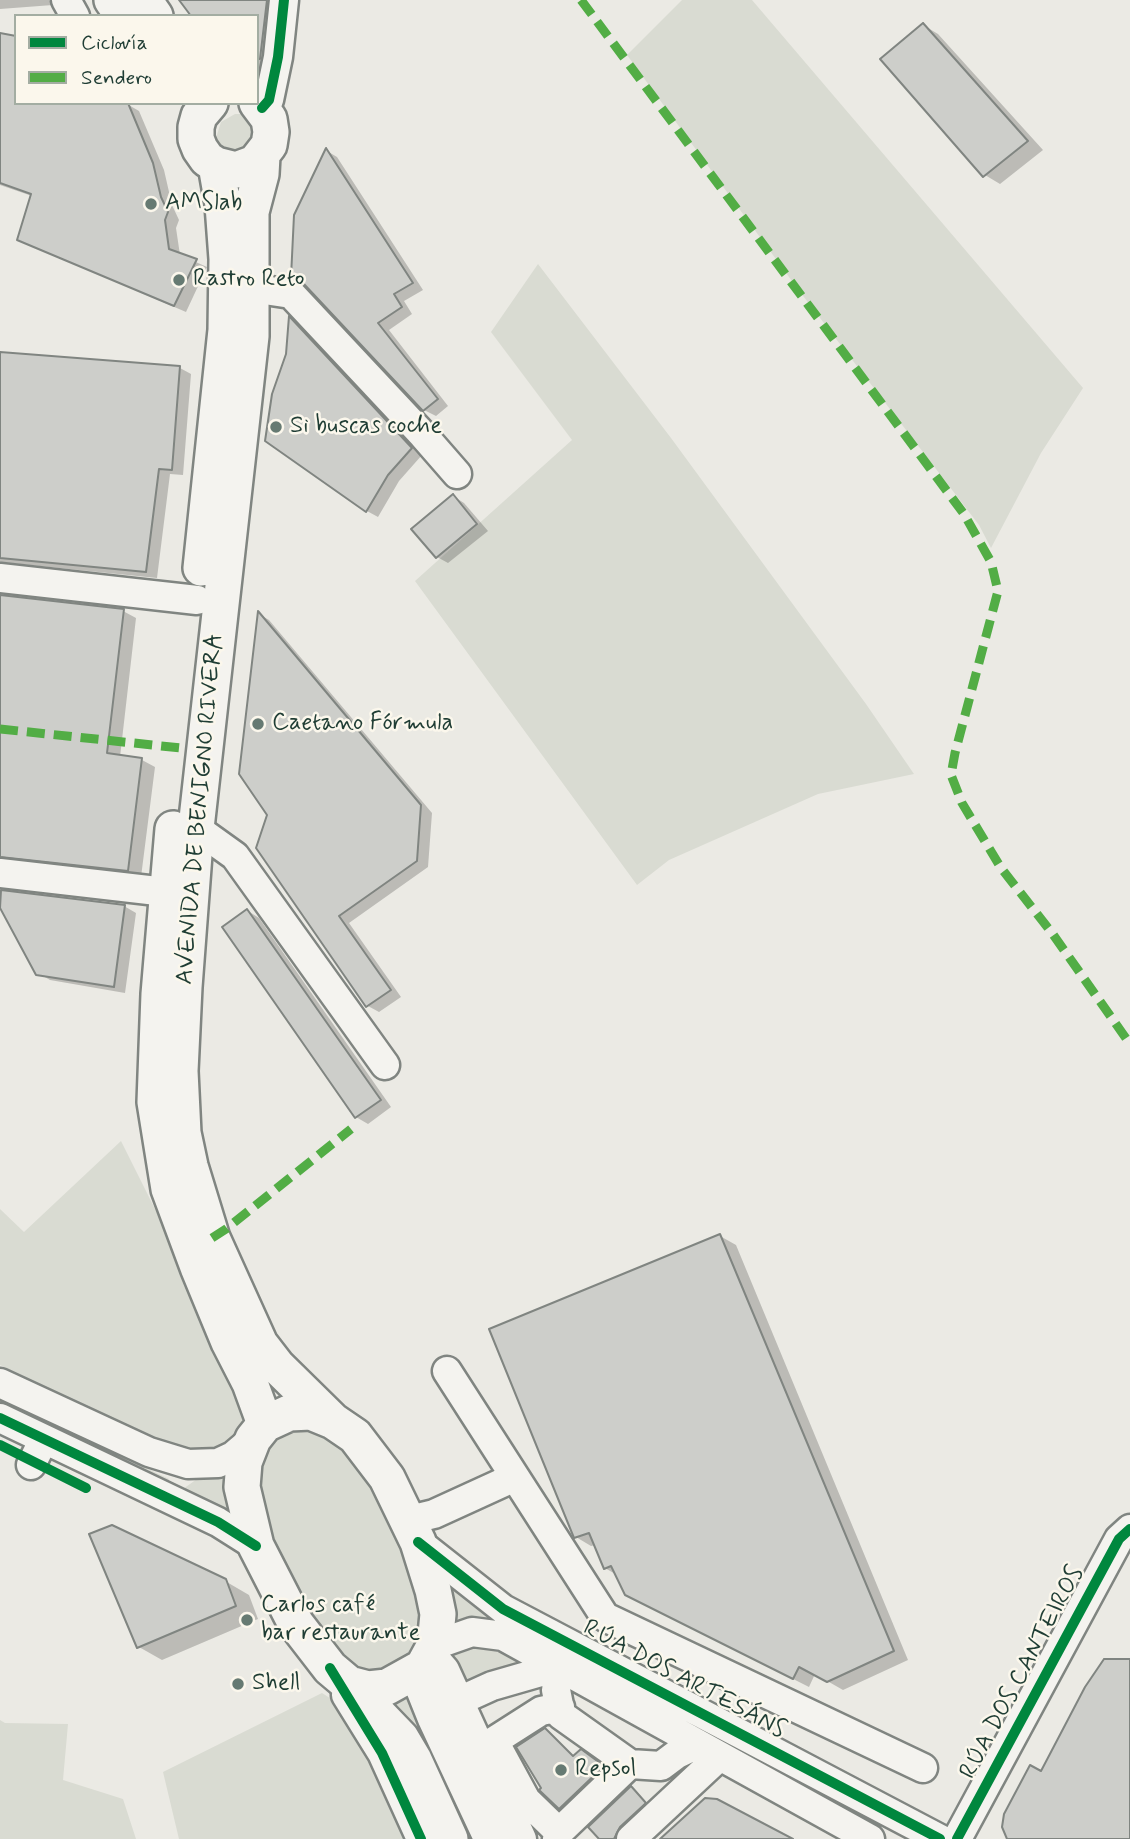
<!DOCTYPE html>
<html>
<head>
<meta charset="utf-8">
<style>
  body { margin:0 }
  #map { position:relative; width:1130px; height:1839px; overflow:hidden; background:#ebeae4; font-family:Mynerve,sans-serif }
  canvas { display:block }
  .legend { position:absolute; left:14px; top:14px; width:245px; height:91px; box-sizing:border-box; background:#fbf7ec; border:2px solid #a3ada2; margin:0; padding:9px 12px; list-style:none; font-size:21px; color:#1f3d34 }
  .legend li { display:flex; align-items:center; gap:14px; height:35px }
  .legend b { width:35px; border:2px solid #a3ada2 }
</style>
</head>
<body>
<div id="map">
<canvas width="1130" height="1839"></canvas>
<ul class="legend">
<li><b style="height:9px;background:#00873e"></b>Ciclovía</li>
<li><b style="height:9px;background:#52ad45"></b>Sendero</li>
</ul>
</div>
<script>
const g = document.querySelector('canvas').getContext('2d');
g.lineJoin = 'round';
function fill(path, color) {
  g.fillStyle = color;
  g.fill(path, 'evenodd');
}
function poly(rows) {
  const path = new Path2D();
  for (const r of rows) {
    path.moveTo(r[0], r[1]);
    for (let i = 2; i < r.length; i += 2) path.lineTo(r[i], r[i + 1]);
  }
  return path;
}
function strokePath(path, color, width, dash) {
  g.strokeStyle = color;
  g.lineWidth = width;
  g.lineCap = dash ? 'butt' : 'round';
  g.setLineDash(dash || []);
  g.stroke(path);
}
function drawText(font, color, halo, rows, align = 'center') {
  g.font = font + ' Mynerve,sans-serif';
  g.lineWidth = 5;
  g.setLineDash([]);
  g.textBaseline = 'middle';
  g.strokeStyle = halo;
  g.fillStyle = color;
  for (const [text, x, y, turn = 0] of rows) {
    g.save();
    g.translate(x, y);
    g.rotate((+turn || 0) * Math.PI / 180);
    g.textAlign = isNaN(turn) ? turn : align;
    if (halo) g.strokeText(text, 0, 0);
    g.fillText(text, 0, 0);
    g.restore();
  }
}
fill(poly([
  [682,0,752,0,1083,388,1041,453,991,548,979,525,797,288,627,55],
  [235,114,244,114,257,125,248,154,224,152,216,138,221,122],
  [538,264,671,438,866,704,914,774,818,794,669,860,637,885,415,581,572,440,491,332],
  [121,1141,161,1221,243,1411,241,1429,226,1449,189,1456,0,1365,0,1209,24,1232],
  [0,1398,169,1479,166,1487,0,1408],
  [303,1429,332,1434,353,1453,395,1521,423,1611,423,1636,409,1661,364,1676,339,1661,298,1603,268,1537,259,1479,260,1464,274,1441],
  [224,1478,227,1509,183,1489,197,1479],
  [443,1576,605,1673,450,1630],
  [466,1643,498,1647,529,1665,465,1689,453,1664,454,1652],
  [619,1680,882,1818,877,1826,614,1688],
  [414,1692,480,1839,465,1839,389,1703,402,1700],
  [322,1693,336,1702,353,1720,409,1839,179,1839,163,1772],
  [0,1720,5,1723,68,1724,63,1780,123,1799,136,1839,0,1839]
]), '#d9dbd2');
fill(poly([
  [0,0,49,0,53,5,0,9],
  [182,0,280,0,271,68,257,74,257,16],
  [923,25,938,34,1043,150,1000,184,985,175],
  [0,34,16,103,127,104,139,111,164,170,172,205,179,220,176,228,180,255,207,267,186,312,30,245,32,196,0,185],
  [327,151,337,157,423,290,404,301,412,314,389,330,448,406,436,416,424,410,307,284],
  [290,319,301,325,422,455,399,481,378,517,367,511,288,355],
  [180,368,191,374,183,475,170,474,157,578,0,562,0,370],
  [453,496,464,503,488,531,448,563,437,557],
  [0,597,123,611,136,618,120,757,142,760,155,767,141,877,0,868],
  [259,614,269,620,432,813,428,867,349,923,401,997,379,1012,368,1006,269,815],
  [2,892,124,906,136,913,125,993,50,980,38,973,0,905],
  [248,911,259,918,391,1107,368,1124,356,1117,224,927],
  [720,1236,736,1245,908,1660,843,1690,815,1674,809,1687,643,1603,617,1575,605,1568,596,1545,591,1546,576,1537],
  [225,1581,249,1595,258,1619,162,1660,139,1647],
  [545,1730,574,1757,585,1754,606,1769,564,1810,560,1808],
  [634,1790,647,1805,618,1839,601,1839]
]), '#0003');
const building = poly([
  [179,0,267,0,260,59,257,59,257,16,191,16,179,0],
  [923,23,1028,141,983,177,880,59,923,23],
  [0,33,16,36,16,103,128,103,153,163,161,197,168,212,165,220,169,249,197,259,174,306,17,240,31,194,0,183,0,33],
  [326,148,413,283,394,294,402,307,378,323,438,399,423,411,303,283,291,277,294,215,326,148],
  [289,316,412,448,388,475,366,512,265,441,272,394,286,354,289,316],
  [0,352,180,366,172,470,159,469,146,572,0,558,0,352],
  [453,494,477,524,436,558,411,529,453,494],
  [0,595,124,609,107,753,142,758,128,871,0,857,0,595],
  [258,611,421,805,417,861,339,916,391,990,366,1007,256,848,267,815,239,774,258,611],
  [1,890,125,905,114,987,36,975,0,908,1,890],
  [247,909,381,1100,355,1118,222,927,247,909],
  [720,1234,894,1651,827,1682,799,1667,793,1679,625,1595,611,1566,604,1569,589,1533,574,1538,489,1329,720,1234],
  [112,1525,226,1579,236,1606,137,1648,89,1534,112,1525],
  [1104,1659,1130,1659,1130,1839,1007,1839,1002,1827,1004,1814,1030,1765,1041,1771,1085,1687,1104,1659],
  [545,1728,573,1756,581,1749,604,1766,559,1809,539,1790,541,1788,516,1747,545,1728],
  [631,1786,646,1803,620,1827,614,1839,599,1839,588,1827,631,1786],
  [705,1798,717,1799,793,1839,660,1839,705,1798]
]);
fill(building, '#cdceca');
strokePath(building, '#808581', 2);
const minor = poly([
  [66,0,75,16],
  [262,108,269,100,278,57,284,0],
  [251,288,291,294,423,435,457,474],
  [0,578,197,600],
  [196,828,235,856,385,1065],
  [0,873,166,892],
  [447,1371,605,1617,923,1768],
  [0,1383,149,1452,188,1464,218,1463,233,1456,253,1439],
  [0,1418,218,1522,256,1546],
  [31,1465,44,1439],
  [409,1520,434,1514,515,1477],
  [418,1542,503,1609,940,1839],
  [435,1645,472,1632,503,1636,870,1839],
  [431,1654,445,1670,522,1839],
  [556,1690,561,1715,630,1764],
  [346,1695,382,1753,421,1839],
  [459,1701,492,1686,558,1667],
  [559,1832,526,1800,494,1741,541,1711,560,1707],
  [557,1839,559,1832,630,1764,661,1766,677,1754,698,1744],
  [631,1839,720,1756],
  [957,1839,1119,1539,1130,1529]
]);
const major = poly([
  [112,0,123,16],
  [144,0,155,16],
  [210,103,199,116,196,127,196,139,200,149,207,159,216,165,236,170,255,163,269,145,271,132,269,119,257,103],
  [262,156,261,174,251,212,251,336,196,828,184,987,180,1071,183,1133,190,1166,212,1238,260,1344,277,1366,333,1421],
  [201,568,226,330,227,259,223,205,216,165],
  [173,829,159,994,155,1102,169,1189,198,1267,229,1342,250,1383,265,1424],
  [311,1412,333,1421,355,1436,387,1478,418,1542,433,1590,438,1614,435,1645,423,1667,387,1687,368,1689,349,1684,330,1668,296,1624,256,1546,242,1487,244,1462,253,1439,265,1424,289,1413,311,1412],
  [423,1667,423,1687,435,1717,492,1839],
  [349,1684,401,1738,414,1760,450,1839]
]);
strokePath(minor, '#808581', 33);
strokePath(major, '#808581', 40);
strokePath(minor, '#f4f3ef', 28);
strokePath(major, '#f4f3ef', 35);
strokePath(poly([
  [581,0,964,514,991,562,998,591,955,753,951,775,962,803,1001,868,1052,933,1130,1044],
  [0,729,181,748],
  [212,1238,226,1229,351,1129]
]), '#52ad45', 9, [18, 9]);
strokePath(poly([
  [262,108,269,100,278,57,284,0],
  [0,1418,218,1522,256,1546],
  [0,1445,86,1488],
  [418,1542,503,1609,940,1839],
  [330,1668,382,1753,421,1839],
  [957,1839,1119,1539,1130,1529]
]), '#00873e', 10);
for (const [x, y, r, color] of [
  [151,204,7,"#667a72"],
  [179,280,7,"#667a72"],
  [276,427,7,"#667a72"],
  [258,724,7,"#667a72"],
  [247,1620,7,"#667a72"],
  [238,1684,7,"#667a72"],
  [561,1770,7,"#667a72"]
]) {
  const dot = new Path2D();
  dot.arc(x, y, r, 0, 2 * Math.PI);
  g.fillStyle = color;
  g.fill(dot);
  strokePath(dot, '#fbf7ec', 2.5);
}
drawText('24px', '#1f3d34', '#fbf7ec', [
  ["AMSlab",165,204],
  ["Rastro Reto",193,280],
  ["Si buscas coche",290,427],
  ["Caetano Fórmula",272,724],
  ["Carlos café",261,1606],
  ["bar restaurante",261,1634],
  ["Shell",252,1684],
  ["Repsol",575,1770]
], 'left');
drawText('24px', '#1f3d34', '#fbf7ec', [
  ["AVENIDA DE BENIGNO RIVERA",201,809,-85],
  ["RÚA DOS CANTEIROS",1023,1673,-62],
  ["RÚA DOS ARTESÁNS",684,1680,28]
]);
</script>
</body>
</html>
